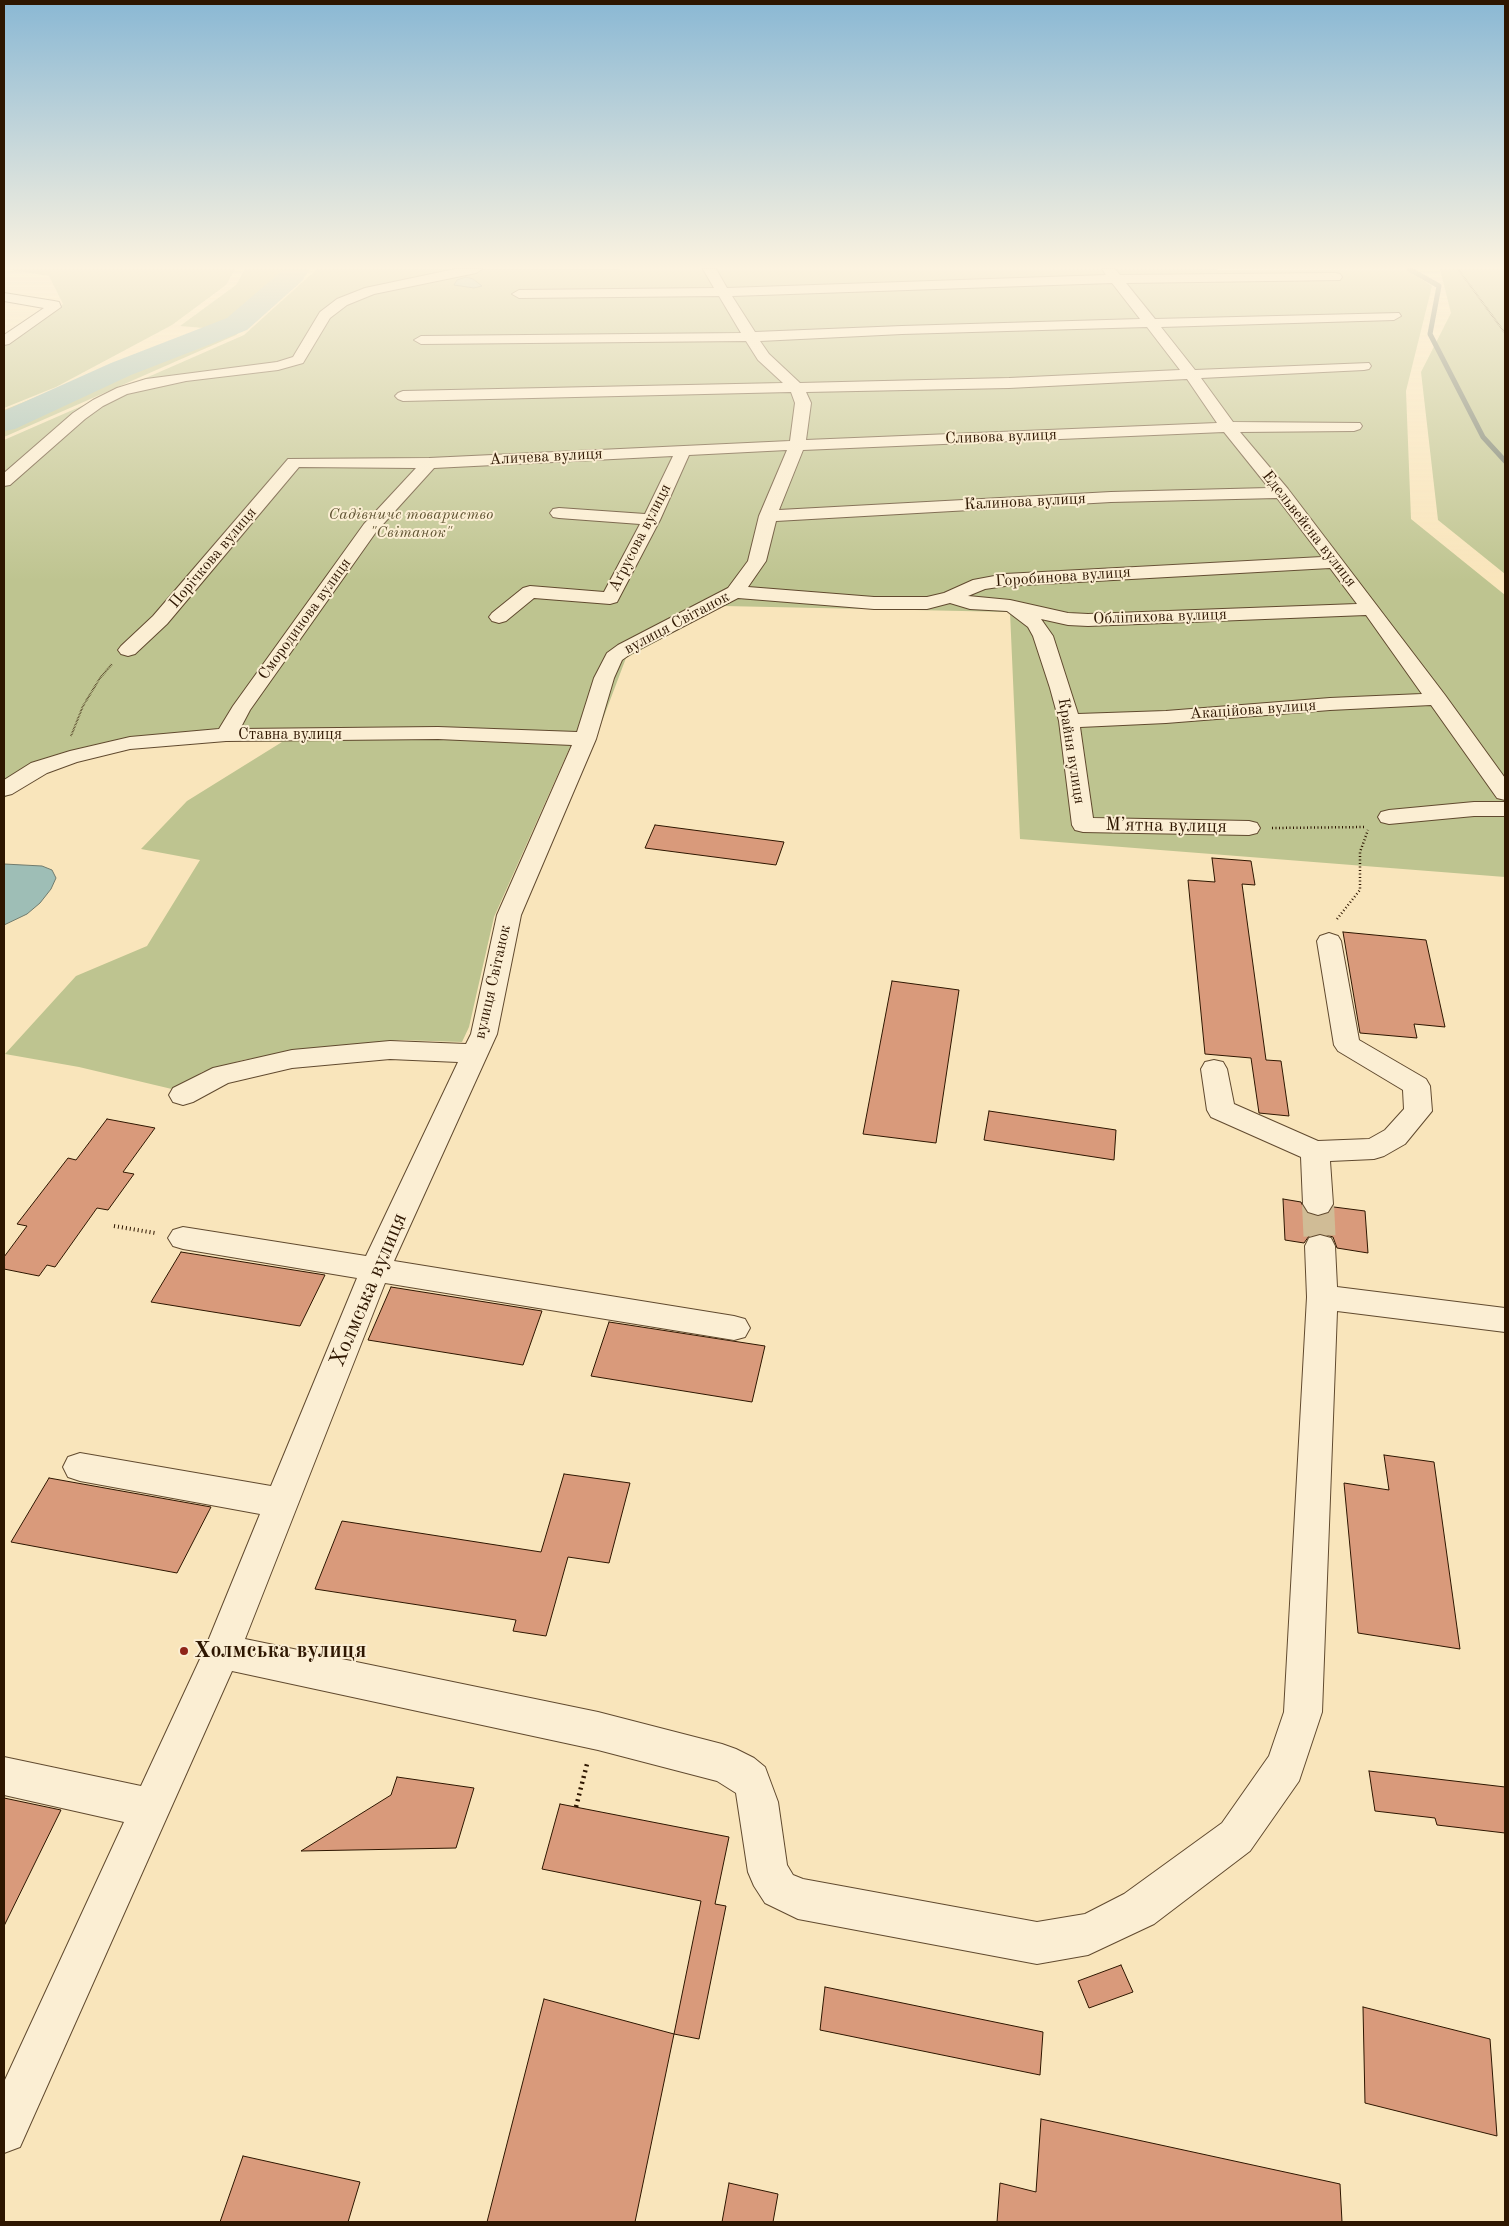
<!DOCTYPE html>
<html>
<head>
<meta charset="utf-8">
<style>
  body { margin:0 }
  #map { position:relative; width:1509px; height:2226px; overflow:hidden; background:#f9e5bb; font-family:"Old Standard TT",serif }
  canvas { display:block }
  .frame { position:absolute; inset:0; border:5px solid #2e1600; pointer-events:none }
</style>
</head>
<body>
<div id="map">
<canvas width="1509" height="2226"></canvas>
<div class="frame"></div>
</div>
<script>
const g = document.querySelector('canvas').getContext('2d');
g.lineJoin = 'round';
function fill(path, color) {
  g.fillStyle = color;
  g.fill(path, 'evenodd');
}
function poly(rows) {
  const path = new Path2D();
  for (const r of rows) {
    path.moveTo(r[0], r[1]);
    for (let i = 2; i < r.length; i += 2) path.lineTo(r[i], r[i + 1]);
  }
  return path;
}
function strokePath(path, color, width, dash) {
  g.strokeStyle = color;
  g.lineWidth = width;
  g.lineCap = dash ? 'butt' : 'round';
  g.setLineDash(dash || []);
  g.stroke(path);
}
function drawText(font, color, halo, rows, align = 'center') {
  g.font = font + ' "Old Standard TT",serif';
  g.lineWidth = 4;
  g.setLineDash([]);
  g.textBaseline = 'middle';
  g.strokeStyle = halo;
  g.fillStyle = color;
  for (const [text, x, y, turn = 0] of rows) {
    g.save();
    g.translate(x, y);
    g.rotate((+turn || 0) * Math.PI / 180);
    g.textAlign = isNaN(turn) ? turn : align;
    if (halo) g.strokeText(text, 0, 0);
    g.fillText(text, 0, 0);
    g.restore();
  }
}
fill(poly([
  [5,269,235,269,226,285,172,325,56,387,4,408,4,345,63,304,49,276],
  [245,269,283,269,278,282,216,329,180,326,236,285],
  [317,269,1407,270,1432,286,1406,391,1411,519,1505,595,1505,877,1020,839,1010,612,723,606,626,658,592,748,570,747,494,917,469,1027,462,1042,399,1040,313,1048,243,1060,202,1072,176,1090,79,1067,5,1054,76,976,147,946,200,860,141,849,187,801,282,742,220,740,133,747,100,753,42,773,4,798,4,440,244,335],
  [1440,269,1505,269,1505,574,1438,520,1421,372,1451,313],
  [261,316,236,335,4,437,4,410,78,380,124,371]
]), '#bec490');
const water = poly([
  [466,277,473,279,482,286,474,288,454,285,457,280,466,277],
  [4,864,42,866,52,870,56,878,51,889,40,903,27,914,4,925,4,864]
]);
fill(water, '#9ebeb6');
strokePath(water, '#717b6d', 1);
strokePath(poly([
  [1409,269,1439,286,1430,334,1483,437,1505,461]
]), '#717b6d', 5);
fill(poly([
  [284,269,310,269,302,281,247,330,131,375,15,429,4,431,4,411,111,363,227,318,284,269]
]), '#9ebeb6');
const building = poly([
  [655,825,784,842,776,865,645,848,655,825],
  [1212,858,1251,861,1255,885,1242,884,1266,1060,1281,1061,1289,1116,1259,1113,1251,1058,1205,1054,1188,880,1215,882,1212,858],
  [1343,932,1426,940,1445,1027,1414,1024,1417,1038,1360,1033,1343,932],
  [892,981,959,990,936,1143,863,1134,892,981],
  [989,1111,1116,1130,1114,1160,984,1140,989,1111],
  [107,1119,155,1128,123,1172,134,1174,108,1210,97,1208,55,1267,47,1265,39,1276,4,1269,4,1257,27,1226,17,1224,68,1158,76,1160,107,1119],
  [1283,1199,1301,1202,1306,1213,1317,1217,1329,1214,1334,1207,1365,1211,1368,1253,1337,1248,1333,1237,1320,1233,1309,1236,1304,1243,1285,1240,1283,1199],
  [181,1252,325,1275,300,1326,151,1302,181,1252],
  [391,1287,542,1311,523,1365,368,1340,391,1287],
  [609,1322,765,1346,752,1402,591,1376,609,1322],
  [1384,1455,1434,1462,1460,1649,1358,1633,1344,1483,1389,1490,1384,1455],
  [564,1474,630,1483,609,1563,568,1557,546,1636,513,1631,516,1620,315,1589,342,1521,541,1552,564,1474],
  [49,1478,211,1507,177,1573,11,1542,49,1478],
  [1369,1771,1505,1787,1505,1833,1437,1825,1435,1818,1375,1811,1369,1771],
  [397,1777,474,1788,456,1848,301,1851,391,1795,397,1777],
  [4,1798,61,1810,4,1926,4,1798],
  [560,1804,729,1837,715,1904,726,1906,699,2039,674,2034,701,1901,542,1869,560,1804],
  [1121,1965,1133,1992,1089,2008,1078,1981,1121,1965],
  [825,1987,1043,2032,1040,2075,820,2030,825,1987],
  [544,1999,674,2034,635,2222,487,2222,544,1999],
  [1363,2007,1490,2039,1497,2136,1365,2103,1363,2007],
  [1041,2119,1340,2184,1342,2222,997,2222,1000,2183,1036,2192,1041,2119],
  [243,2156,360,2182,348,2222,220,2222,243,2156],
  [729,2183,778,2194,773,2222,722,2222,729,2183]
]);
fill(building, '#d99a7b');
strokePath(building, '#2e1600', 1);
strokePath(poly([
  [1318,1204,1320,1246]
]), '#d0bc96', 32, [32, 16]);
const minor = poly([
  [455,269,482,269,476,273,374,294,347,305,330,318,303,363,278,370,186,381,127,394,103,406,85,419,10,485,4,486,4,473,73,413,93,400,117,388,146,379,277,362,293,357,320,312,337,299,365,288,455,269],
  [703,269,716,269,727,288,1106,275,1102,269,1115,269,1120,275,1335,273,1340,274,1342,277,1340,280,1126,283,1155,319,1399,313,1401,316,1394,320,1161,327,1195,370,1369,363,1371,366,1369,369,1364,370,1201,378,1233,422,1360,423,1362,426,1360,429,1354,431,1240,432,1288,489,1445,695,1505,778,1505,800,1497,798,1431,705,1330,710,1166,723,1080,727,1093,818,1249,821,1257,823,1260,828,1257,833,1249,835,1083,832,1075,830,1072,825,1059,721,1050,688,1033,636,1028,627,1007,611,970,609,950,603,927,609,874,609,738,598,632,653,622,660,614,678,596,739,521,915,497,1034,394,1261,734,1316,745,1319,750,1328,745,1337,734,1340,385,1283,245,1639,598,1712,722,1744,736,1749,754,1758,765,1767,778,1802,787,1865,793,1875,803,1879,1037,1922,1085,1914,1124,1894,1222,1823,1269,1756,1284,1712,1307,1297,1305,1246,1309,1238,1320,1235,1331,1238,1335,1246,1337,1287,1505,1308,1505,1332,1337,1311,1322,1712,1299,1781,1250,1851,1154,1924,1088,1955,1037,1964,798,1919,765,1903,754,1886,748,1872,736,1793,717,1781,598,1750,232,1671,20,2147,4,2153,4,2082,124,1822,4,1795,4,1757,141,1786,206,1646,260,1514,80,1481,68,1477,63,1467,68,1457,80,1453,271,1486,357,1278,183,1249,173,1246,168,1238,173,1230,183,1227,366,1256,458,1062,390,1059,292,1068,228,1083,193,1102,183,1105,173,1102,169,1095,173,1088,213,1068,292,1050,390,1041,466,1044,471,1034,497,915,572,745,438,739,226,741,130,749,77,762,47,773,12,794,4,796,4,780,31,763,70,751,130,737,219,729,233,706,364,524,416,468,299,467,167,624,135,654,128,656,121,654,118,650,121,646,153,616,288,459,429,458,790,441,795,403,791,392,403,401,398,399,395,396,398,393,403,391,783,383,758,360,746,341,421,344,414,340,421,336,741,333,719,296,519,298,512,294,519,290,714,288,703,269],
  [1112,283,1140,319,902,326,755,332,732,296,1112,283],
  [1147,327,1180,370,1009,378,800,383,769,354,760,341,902,334,1147,327],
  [1187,379,1217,423,806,440,811,403,806,392,1009,388,1187,379],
  [1224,432,1269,488,1111,492,779,510,803,450,1224,432],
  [787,450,759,516,748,561,728,588,618,645,607,653,594,678,577,732,438,727,240,729,250,710,376,532,434,468,673,456,645,514,559,508,553,509,550,513,553,517,559,518,640,524,604,592,530,586,523,588,492,613,489,617,492,621,499,623,506,621,534,598,610,604,617,602,660,520,689,455,787,450],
  [1277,498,1322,557,1005,574,973,580,944,593,927,597,874,597,748,587,766,561,776,521,1111,502,1277,498],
  [1330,568,1357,604,1088,614,1068,613,1010,600,968,596,985,589,1005,586,1330,568],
  [1366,615,1422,694,1330,698,1166,711,1078,714,1053,636,1041,619,1068,625,1088,626,1366,615],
  [4,293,54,301,59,302,61,307,9,344,4,345,4,335,44,308,4,301,4,293],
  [1474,802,1505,802,1505,816,1474,816,1389,824,1381,822,1378,817,1381,812,1389,810,1474,802],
  [1329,933,1338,936,1341,941,1359,1040,1426,1079,1430,1086,1432,1111,1405,1144,1384,1156,1374,1159,1330,1161,1333,1204,1328,1212,1318,1215,1308,1212,1303,1204,1301,1157,1211,1117,1207,1110,1201,1069,1205,1062,1214,1060,1223,1062,1227,1069,1234,1104,1318,1141,1369,1139,1385,1130,1404,1109,1403,1090,1338,1051,1334,1045,1317,941,1320,936,1329,933]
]);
strokePath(minor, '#614a2f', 2);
strokePath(poly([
  [1458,269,1505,333],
  [71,736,83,706,100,678,112,664]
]), '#2e1600', 2, [0.5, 1]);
strokePath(poly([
  [1272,828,1366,827],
  [1337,919,1360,890,1360,852,1368,830]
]), '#2e1600', 2.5, [1, 2.5]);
strokePath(poly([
  [114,1226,155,1233]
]), '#2e1600', 4, [1, 3]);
strokePath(poly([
  [576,1807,587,1764]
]), '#2e1600', 4.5, [2, 4]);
fill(minor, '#fbeed3');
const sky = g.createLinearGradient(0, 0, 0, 581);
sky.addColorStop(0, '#8ab8d4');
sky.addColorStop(0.46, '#fcf3e0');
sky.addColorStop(1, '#fcf3e000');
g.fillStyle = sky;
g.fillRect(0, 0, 1509, 581);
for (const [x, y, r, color] of [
  [184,1651,5,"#8f2418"]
]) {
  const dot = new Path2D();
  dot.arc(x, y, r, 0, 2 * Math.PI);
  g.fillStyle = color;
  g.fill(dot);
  strokePath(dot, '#fbeed3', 2);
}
drawText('16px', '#2e1600', '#fbeed3', [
  ["Сливова вулиця",1001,437,-2],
  ["Аличева вулиця",546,457,-3],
  ["Калинова вулиця",1025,502,-3],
  ["Едельвейсна вулиця",1309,529,52],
  ["Аґрусова вулиця",640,538,-63],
  ["Порічкова вулиця",213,558,-50],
  ["Горобинова вулиця",1063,577,-4],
  ["Обліпихова вулиця",1160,617,-2],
  ["Смородинова вулиця",305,619,-54],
  ["вулиця Світанок",677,623,-28],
  ["Акаційова вулиця",1253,710,-4],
  ["Ставна вулиця",290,735],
  ["Крайня вулиця",1071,751,81],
  ["вулиця Світанок",493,982,-77]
]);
drawText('italic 16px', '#605332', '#fbeed3', [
  ["Садівниче товариство",411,515],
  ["\"Світанок\"",411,533]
]);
drawText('19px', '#2e1600', '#fbeed3', [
  ["Мʼятна вулиця",1166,826,1]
]);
drawText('22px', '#2e1600', '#fbeed3', [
  ["Холмська вулиця",369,1290,-67]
]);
drawText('bold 22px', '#2e1600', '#fbeed3', [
  ["Холмська вулиця",194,1651]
], 'left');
</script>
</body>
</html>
